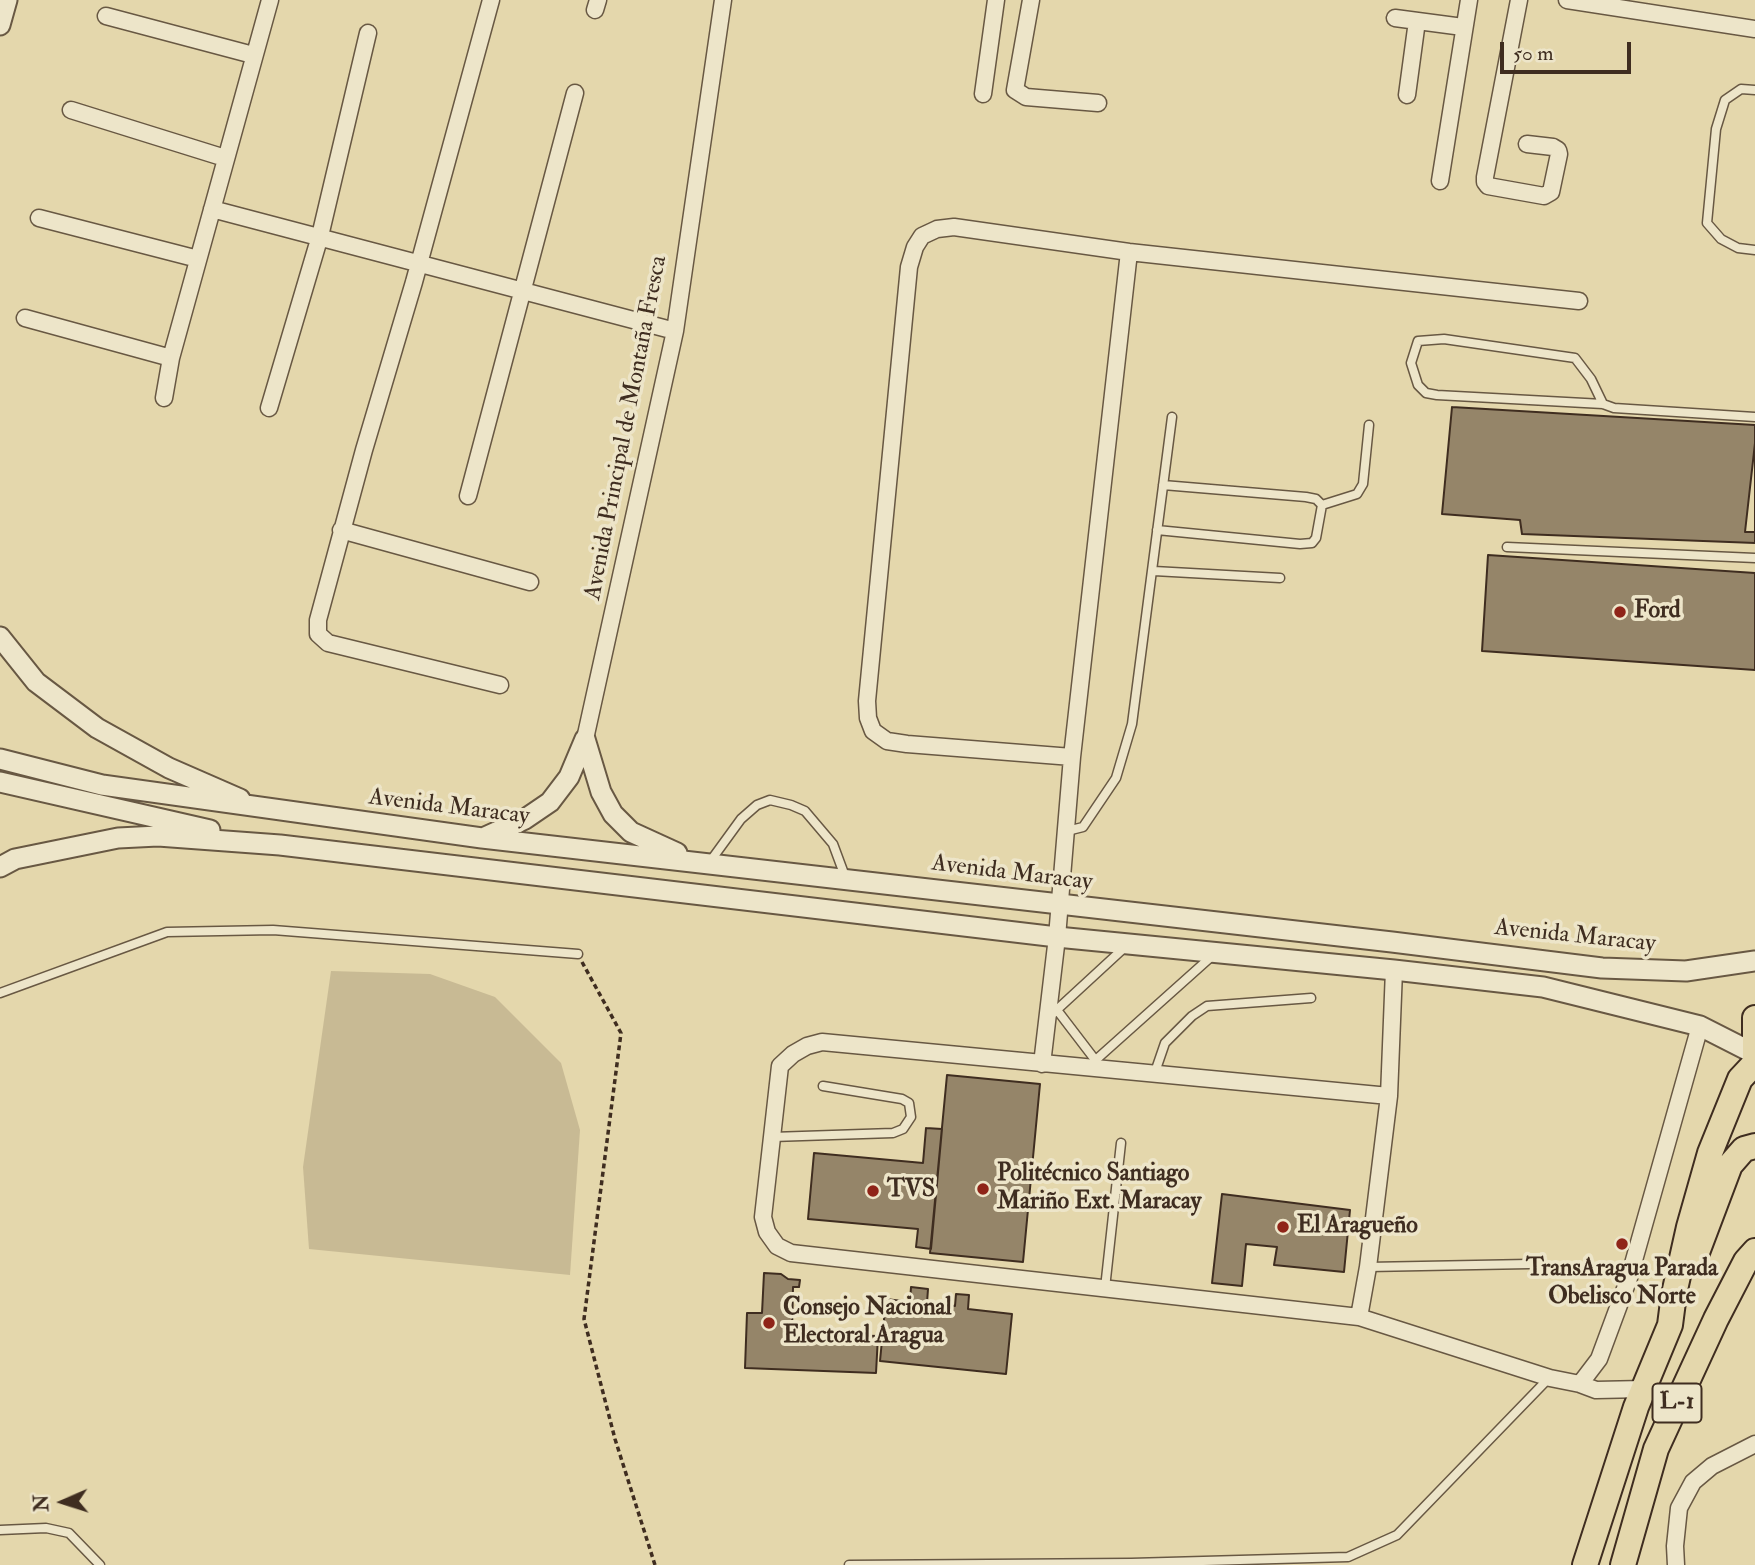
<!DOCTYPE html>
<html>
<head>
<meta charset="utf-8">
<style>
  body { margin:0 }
  #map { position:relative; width:1755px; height:1565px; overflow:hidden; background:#e4d7ac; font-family:"IM FELL Double Pica",serif }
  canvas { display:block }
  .north { position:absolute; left:28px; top:1467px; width:70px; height:70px; -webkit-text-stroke:5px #ede5c9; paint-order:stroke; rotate:267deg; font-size:19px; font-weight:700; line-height:28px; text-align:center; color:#3f2d20 }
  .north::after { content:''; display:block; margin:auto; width:24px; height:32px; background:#3f2d20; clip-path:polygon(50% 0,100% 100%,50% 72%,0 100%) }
  .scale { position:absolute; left:1500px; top:42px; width:131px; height:32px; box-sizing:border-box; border:4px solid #3f2d20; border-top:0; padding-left:9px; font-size:21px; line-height:24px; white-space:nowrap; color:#3f2d20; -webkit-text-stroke:5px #ede5c9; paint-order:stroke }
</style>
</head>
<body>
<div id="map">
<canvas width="1755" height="1565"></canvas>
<div class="north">N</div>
<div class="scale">50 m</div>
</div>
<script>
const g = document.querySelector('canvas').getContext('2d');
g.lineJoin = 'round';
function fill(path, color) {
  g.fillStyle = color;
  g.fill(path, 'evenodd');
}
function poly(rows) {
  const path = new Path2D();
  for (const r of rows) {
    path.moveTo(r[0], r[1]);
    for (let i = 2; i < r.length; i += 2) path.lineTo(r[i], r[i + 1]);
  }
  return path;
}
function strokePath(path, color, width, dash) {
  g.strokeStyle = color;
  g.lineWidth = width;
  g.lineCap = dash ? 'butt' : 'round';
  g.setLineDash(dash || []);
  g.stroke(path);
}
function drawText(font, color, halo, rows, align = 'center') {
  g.font = font + ' "IM FELL Double Pica",serif';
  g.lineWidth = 7;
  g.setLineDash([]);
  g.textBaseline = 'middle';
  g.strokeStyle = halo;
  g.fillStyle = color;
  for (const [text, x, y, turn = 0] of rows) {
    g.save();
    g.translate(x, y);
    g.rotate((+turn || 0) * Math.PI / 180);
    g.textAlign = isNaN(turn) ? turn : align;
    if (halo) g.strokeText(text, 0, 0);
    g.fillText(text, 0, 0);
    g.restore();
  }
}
fill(poly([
  [331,971,430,974,495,997,561,1063,580,1130,570,1275,309,1249,303,1167]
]), '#c8ba94');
const building = poly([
  [1452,407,1755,425,1755,543,1522,534,1520,520,1442,514,1452,407],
  [1755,443,1755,532,1745,532,1755,443],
  [1488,555,1755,573,1755,670,1482,651,1488,555],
  [947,1075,1040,1084,1023,1262,930,1253,947,1075],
  [926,1128,942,1129,931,1249,916,1247,918,1229,808,1219,814,1153,923,1163,926,1128],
  [1222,1194,1350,1210,1344,1272,1274,1265,1277,1247,1246,1244,1242,1286,1212,1283,1222,1194],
  [764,1273,781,1274,788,1279,800,1280,799,1287,793,1287,792,1333,878,1336,876,1373,745,1368,747,1313,762,1313,764,1273],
  [911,1287,928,1289,927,1303,955,1306,956,1294,969,1295,968,1309,1012,1314,1006,1374,880,1361,886,1299,910,1302,911,1287]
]);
fill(building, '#958569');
strokePath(building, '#3f2d20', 2);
const service = poly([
  [1755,90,1741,89,1725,100,1716,129,1707,223,1721,239,1738,248,1755,250],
  [1603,404,1591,379,1575,358,1444,339,1418,341,1411,363,1418,385,1426,393,1437,395,1603,404,1614,408,1755,417],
  [1322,505,1357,494,1363,484,1369,425],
  [1157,530,1300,544,1312,543,1316,538,1322,505,1316,499,1306,497,1163,485],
  [1507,547,1755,558],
  [1154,571,1280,578],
  [1067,831,1083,827,1116,778,1132,724,1172,417],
  [709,863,741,819,757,805,770,800,791,805,805,811,833,844,846,879],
  [0,993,167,932,273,930,578,954],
  [1057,1010,1096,1061],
  [1049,1017,1125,947],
  [1089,1066,1212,956],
  [1154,1075,1165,1043,1192,1016,1207,1006,1311,998],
  [772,1137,893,1133,903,1129,911,1117,909,1103,902,1099,823,1086],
  [1368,1267,1529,1264],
  [1105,1288,1121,1143],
  [0,1530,46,1528,69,1533,100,1565],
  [849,1565,1131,1563,1348,1557,1397,1535,1549,1378]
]);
const minor = poly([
  [491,0,414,282,364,450,318,620,318,634,328,643,500,685],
  [1031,0,1015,90,1026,97,1098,103],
  [1519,0,1485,177,1485,182,1488,186,1544,196,1551,192,1559,154,1558,150,1553,147,1527,144],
  [1567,0,1755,29],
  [595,10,598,0],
  [106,16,253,55],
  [1395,18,1463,27],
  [983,94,996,0],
  [1407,95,1417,21],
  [71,110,225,158],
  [1440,181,1469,0],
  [212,209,675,331],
  [39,218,198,259],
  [25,318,171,358],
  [164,398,171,358,270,0],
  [269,408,320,236,368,33],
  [468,496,575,93],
  [341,530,530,582],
  [585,739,675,331,723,0],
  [1072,757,907,744,887,741,873,731,868,718,867,701,909,267,915,247,922,236,937,229,954,227,1129,252,1579,301],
  [1042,1064,1057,937,1072,757,1129,252],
  [1389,1096,822,1042,807,1046,793,1054,780,1066,763,1217,767,1232,777,1246,791,1253,1359,1317,1368,1267,1389,1096,1394,970],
  [1359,1317,1550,1378,1580,1384,1599,1359,1629,1278,1700,1026],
  [1580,1384,1596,1390,1644,1389],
  [1676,1565,1675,1546,1679,1508,1693,1482,1712,1466,1755,1444]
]);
const tertiary = poly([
  [0,25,7,0],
  [0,637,36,682,97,728,169,768,240,799],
  [585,739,601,792,613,814,631,832,677,853],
  [0,759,102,785,482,838,1392,942,1602,968,1686,971,1755,961],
  [0,782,210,830],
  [483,838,525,819,550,802,569,777,585,739],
  [0,867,15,859,118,838,158,836,280,845,1057,937,1394,970,1543,987,1700,1026,1753,1053]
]);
const primary = poly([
  [1755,1018,1755,1061],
  [1696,1255,1730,1165,1744,1149,1755,1146],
  [1585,1565,1636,1407,1670,1325,1674,1294,1689,1227,1710,1153,1740,1079,1755,1063],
  [1623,1565,1656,1449,1716,1319,1746,1261,1755,1251]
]);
strokePath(service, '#685843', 11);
strokePath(minor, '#685843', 19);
strokePath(tertiary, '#685843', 23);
strokePath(primary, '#3f2d20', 28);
strokePath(poly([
  [582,962,621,1033,584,1319,615,1439,655,1565]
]), '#3f2d20', 3.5, [5, 3.5]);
strokePath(service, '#ede5c9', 8);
strokePath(minor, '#ede5c9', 16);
strokePath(tertiary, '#ede5c9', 19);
strokePath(primary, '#e4d7ac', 24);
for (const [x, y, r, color] of [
  [1620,612,7,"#8f2418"],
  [983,1189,7,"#8f2418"],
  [873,1191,7,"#8f2418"],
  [1283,1227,7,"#8f2418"],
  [1622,1244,7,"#8f2418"],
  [769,1323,7,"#8f2418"]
]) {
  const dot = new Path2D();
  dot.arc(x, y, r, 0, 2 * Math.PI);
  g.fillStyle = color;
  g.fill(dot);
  strokePath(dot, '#ede5c9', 2.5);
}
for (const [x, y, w] of [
  [1677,1403,49]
]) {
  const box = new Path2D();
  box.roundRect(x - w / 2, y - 19.5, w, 39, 5);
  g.fillStyle = '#ede5c9';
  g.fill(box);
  strokePath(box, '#3f2d20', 2);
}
drawText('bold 23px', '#3f2d20', null, [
  ["L-1",1677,1403]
]);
drawText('24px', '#3f2d20', '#ede5c9', [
  ["Avenida Principal de Montaña Fresca",627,428,-79],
  ["Avenida Maracay",449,808,7],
  ["Avenida Maracay",1012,874,7],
  ["Avenida Maracay",1575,937,6]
]);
drawText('bold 24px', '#3f2d20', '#ede5c9', [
  ["Ford",1634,612],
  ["Politécnico Santiago",997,1175],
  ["Mariño Ext. Maracay",997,1203],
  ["TVS",887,1191],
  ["El Aragueño",1297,1227],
  ["TransAragua Parada",1622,1270,"center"],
  ["Obelisco Norte",1622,1298,"center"],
  ["Consejo Nacional",783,1309],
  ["Electoral Aragua",783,1337]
], 'left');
</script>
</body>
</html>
